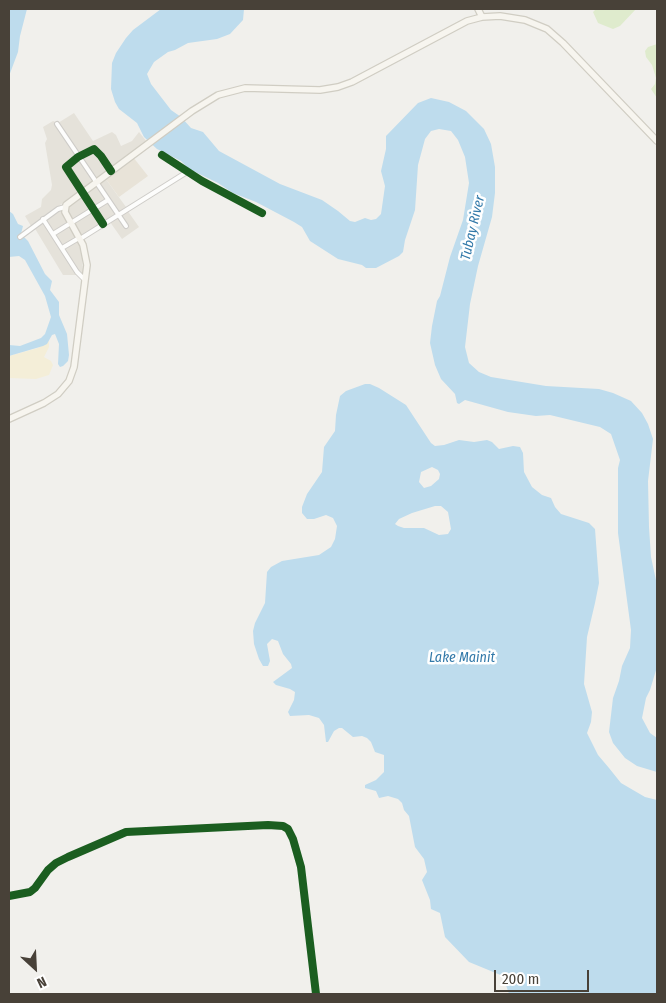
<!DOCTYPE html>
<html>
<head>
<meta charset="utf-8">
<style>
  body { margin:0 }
  #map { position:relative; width:666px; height:1003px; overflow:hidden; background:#f1f0ec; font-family:"Fira Sans Condensed",sans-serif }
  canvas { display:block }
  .frame { position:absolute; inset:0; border:10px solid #484138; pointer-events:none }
  .north { position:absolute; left:10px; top:943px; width:50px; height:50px; -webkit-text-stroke:4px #fff; paint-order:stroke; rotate:155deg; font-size:14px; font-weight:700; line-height:20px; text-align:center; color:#484138 }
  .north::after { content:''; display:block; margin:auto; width:18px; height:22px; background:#484138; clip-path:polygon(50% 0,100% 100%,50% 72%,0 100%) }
  .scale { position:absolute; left:494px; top:970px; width:95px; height:22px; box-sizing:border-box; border:2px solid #484138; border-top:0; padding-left:6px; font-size:15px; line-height:18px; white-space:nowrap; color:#484138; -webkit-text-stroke:4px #fff; paint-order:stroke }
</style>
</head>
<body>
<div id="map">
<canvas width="666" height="1003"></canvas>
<div class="frame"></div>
<div class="north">N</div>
<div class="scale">200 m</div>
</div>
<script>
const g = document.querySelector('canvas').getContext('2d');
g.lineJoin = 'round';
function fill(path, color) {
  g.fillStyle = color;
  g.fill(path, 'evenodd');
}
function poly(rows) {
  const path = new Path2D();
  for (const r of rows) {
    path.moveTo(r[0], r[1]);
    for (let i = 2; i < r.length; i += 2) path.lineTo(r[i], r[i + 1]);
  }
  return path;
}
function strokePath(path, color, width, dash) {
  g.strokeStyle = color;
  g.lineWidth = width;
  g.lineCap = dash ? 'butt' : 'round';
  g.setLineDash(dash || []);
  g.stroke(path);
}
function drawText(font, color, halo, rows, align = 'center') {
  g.font = font + ' "Fira Sans Condensed",sans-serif';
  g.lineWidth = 5;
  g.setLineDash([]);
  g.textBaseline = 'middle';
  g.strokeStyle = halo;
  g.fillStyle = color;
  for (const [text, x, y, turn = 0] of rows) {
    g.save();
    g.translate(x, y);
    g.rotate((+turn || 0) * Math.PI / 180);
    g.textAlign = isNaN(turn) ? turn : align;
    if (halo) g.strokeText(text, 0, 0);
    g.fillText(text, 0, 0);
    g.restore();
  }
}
fill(poly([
  [74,113,93,141,112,132,116,135,121,146,132,141,139,132,147,142,31,226,25,216,41,207,42,199,51,190,52,185,45,143,47,139,43,127,53,121,58,123],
  [105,178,126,207,81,236,67,212,68,204],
  [60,210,78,240,82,254,83,275,63,275,34,227],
  [127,210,139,227,122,239,110,222]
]), '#e5e2da');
fill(poly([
  [133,157,148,176,119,197,105,178]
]), '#e8e3d8');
fill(poly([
  [596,9,636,9,620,26,613,29,598,23,593,12],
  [657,44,657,98,651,89,655,84,656,78,652,65,646,57,645,51,648,47]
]), '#dfebcd');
fill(poly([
  [49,341,49,347,44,357,51,361,53,365,49,375,36,379,9,378,9,356,38,348]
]), '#f4eed8');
fill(poly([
  [9,9,27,9,20,36,18,52,9,76],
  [161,9,244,9,243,20,230,34,217,39,188,43,175,50,168,52,154,62,147,74,151,84,171,110,181,117,191,128,203,132,219,151,280,184,322,200,338,211,350,221,355,222,365,218,371,220,376,219,381,214,385,186,381,171,386,149,386,136,418,103,431,98,449,102,466,111,484,129,491,144,495,167,495,193,492,217,478,266,470,304,465,347,469,363,479,372,491,377,546,386,599,389,613,393,631,401,642,413,648,424,653,439,648,481,649,527,651,557,657,585,657,667,650,690,646,698,642,718,650,733,657,738,657,772,637,766,625,758,613,743,609,732,613,698,619,681,622,666,630,648,631,630,618,533,618,468,620,460,611,434,600,427,550,415,536,416,508,412,465,400,459,404,457,403,455,394,441,379,435,365,430,343,432,326,437,301,440,296,450,257,463,220,469,183,465,157,458,140,451,131,439,129,431,131,425,139,418,165,415,210,405,240,403,252,399,256,376,268,366,268,362,265,338,259,310,241,302,227,294,222,256,202,233,193,218,183,189,169,181,161,157,149,144,137,137,123,119,109,115,102,111,89,112,63,116,53,126,38,133,30],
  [9,211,13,214,18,224,23,226,21,234,28,241,45,274,52,281,50,290,59,302,59,315,67,334,69,355,68,361,63,366,60,367,58,364,59,344,55,334,52,335,47,344,43,346,9,356,9,345,20,346,41,338,45,334,51,317,45,296,25,260,19,256,9,257],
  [365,384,370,384,379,388,406,405,431,443,435,446,444,445,459,440,474,442,487,440,492,442,499,449,513,446,520,447,523,453,524,472,532,487,542,495,551,498,555,507,561,514,589,523,595,529,599,583,595,603,587,637,584,684,592,712,591,722,587,733,598,755,609,768,621,783,645,797,657,800,657,994,509,994,503,976,469,962,445,937,440,913,431,909,430,900,422,880,427,872,424,859,415,847,409,816,404,810,402,803,398,799,388,796,379,798,376,791,365,788,365,785,376,780,384,772,384,755,375,752,371,742,367,738,362,736,353,737,342,728,339,728,334,731,328,742,326,742,324,725,319,718,309,715,290,716,288,712,294,700,295,692,290,689,276,685,273,682,292,668,291,664,283,654,278,641,272,639,267,644,270,661,268,666,263,666,259,659,254,644,253,631,255,623,265,603,267,572,271,567,282,561,319,555,331,547,335,539,337,526,333,518,326,515,314,519,307,519,302,513,302,507,307,494,322,472,324,447,335,431,336,415,340,396,346,391],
  [432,467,438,470,440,474,439,479,431,486,424,488,419,482,421,472],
  [435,506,441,506,448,512,451,529,448,534,439,535,424,528,404,528,398,526,395,524,399,519,412,513]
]), '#bedced');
const street = poly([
  [57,124,126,226],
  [162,155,202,181,262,213],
  [43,219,77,272,85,280],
  [103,224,66,167,78,157,94,149,101,156,111,171],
  [53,234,108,200],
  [20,237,58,209,65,207],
  [80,239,187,172],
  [62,248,79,238],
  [9,896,30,892,35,888,48,870,56,863,68,857,126,832,268,825,283,826,288,829,293,839,301,867,316,994]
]);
const secondary = poly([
  [478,9,482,17],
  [9,419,44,403,58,394,69,381,74,367,87,265,83,245,65,212,66,205,192,111,218,95,245,88,320,90,338,87,352,82,467,21,482,17,500,16,525,20,547,29,563,43,657,141]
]);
strokePath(street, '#ceccc8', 6);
strokePath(secondary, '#d0cdc3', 8);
strokePath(street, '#fdfdfc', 4);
strokePath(secondary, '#f7f5ef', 5.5);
strokePath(poly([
  [162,155,202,181,262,213],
  [103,224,66,167,78,157,94,149,101,156,111,171],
  [9,896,30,892,35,888,48,870,56,863,68,857,126,832,268,825,283,826,288,829,293,839,301,867,316,994]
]), '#1b5e20', 8);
drawText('italic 14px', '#3279a9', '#fff', [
  ["Tubay River",473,228,-77],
  ["Lake Mainit",462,658]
]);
</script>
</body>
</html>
